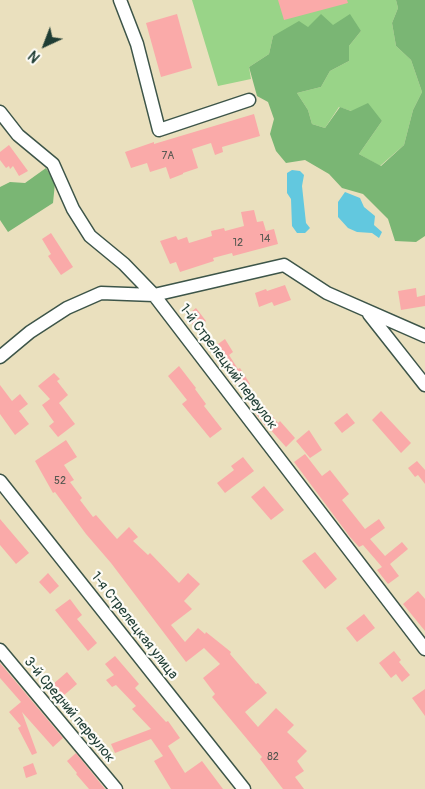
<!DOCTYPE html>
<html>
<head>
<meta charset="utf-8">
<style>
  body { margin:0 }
  #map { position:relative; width:425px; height:789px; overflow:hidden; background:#eae0be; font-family:Pangolin,sans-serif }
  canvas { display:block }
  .north { position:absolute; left:20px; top:20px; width:50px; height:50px; -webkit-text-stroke:4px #fdfcf7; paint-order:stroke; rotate:223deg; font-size:14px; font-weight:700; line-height:20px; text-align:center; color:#1f3d34 }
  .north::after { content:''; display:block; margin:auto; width:18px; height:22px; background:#1f3d34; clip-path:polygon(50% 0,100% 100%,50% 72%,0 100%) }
</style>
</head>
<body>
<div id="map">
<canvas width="425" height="789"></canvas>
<div class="north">N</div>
</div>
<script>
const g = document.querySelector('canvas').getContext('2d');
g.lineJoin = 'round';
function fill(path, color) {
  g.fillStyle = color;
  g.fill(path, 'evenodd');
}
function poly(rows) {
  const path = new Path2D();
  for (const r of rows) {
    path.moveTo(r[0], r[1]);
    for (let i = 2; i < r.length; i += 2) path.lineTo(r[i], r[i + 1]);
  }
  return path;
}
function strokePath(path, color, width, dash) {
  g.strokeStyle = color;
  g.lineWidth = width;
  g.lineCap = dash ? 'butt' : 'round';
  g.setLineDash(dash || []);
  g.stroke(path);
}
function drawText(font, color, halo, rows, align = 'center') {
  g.font = font + ' Pangolin,sans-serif';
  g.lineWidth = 4.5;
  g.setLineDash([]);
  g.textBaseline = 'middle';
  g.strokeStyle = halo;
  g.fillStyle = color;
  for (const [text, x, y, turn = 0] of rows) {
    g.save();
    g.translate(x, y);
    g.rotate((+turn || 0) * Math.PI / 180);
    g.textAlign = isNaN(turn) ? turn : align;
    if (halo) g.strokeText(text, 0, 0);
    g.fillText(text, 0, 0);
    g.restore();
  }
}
fill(poly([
  [192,0,396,0,398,8,392,23,396,46,411,60,422,92,413,110,404,145,380,166,359,154,382,121,339,107,325,128,312,124,308,110,297,93,321,87,330,71,349,61,349,46,361,31,333,25,308,27,273,36,269,54,249,67,251,79,218,86]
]), '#99d488');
fill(poly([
  [396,0,425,0,425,236,416,242,395,241,388,219,363,194,342,188,329,174,305,160,286,163,276,151,270,134,274,119,268,102,257,96,249,67,269,54,273,36,299,21,308,27,321,14,333,25,350,14,361,31,349,46,349,61,330,71,321,87,297,93,308,110,312,124,325,128,340,107,351,111,368,103,382,121,359,154,381,166,404,145,413,110,422,92,411,60,396,46,392,23,398,8],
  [46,168,55,183,53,203,8,232,0,220,0,187,10,182,25,183]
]), '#7ab674');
fill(poly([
  [292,170,300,171,304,175,302,186,306,223,310,228,305,233,297,233,292,226,291,199,287,193,287,173],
  [345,192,360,198,364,207,375,216,374,225,382,232,379,238,372,233,357,232,348,228,338,217,338,202]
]), '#62c8df');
fill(poly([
  [278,0,347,0,348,3,284,20],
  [177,14,192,68,161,77,146,23],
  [254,114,260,136,222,147,223,152,215,155,211,143,192,149,198,168,183,173,183,174,170,179,166,167,150,172,147,163,131,168,125,152,154,142,154,144],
  [9,145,28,171,19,176,13,166,10,169,9,166,6,168,0,160,0,152],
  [254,210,257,222,263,221,266,231,274,229,278,244,233,256,232,253,213,258,214,261,180,272,176,262,170,264,160,241,176,236,178,240,187,237,189,243,212,236,211,231,224,228,225,231,244,226,241,212],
  [51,233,73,267,61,275,48,256,51,254,42,239],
  [285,285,291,300,274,306,272,302,259,307,255,293,266,289,267,291],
  [416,288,417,297,425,295,425,306,401,310,398,291],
  [196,308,206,321,196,329,186,316],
  [225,339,233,352,229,355,238,369,240,368,250,384,241,390,229,371,227,372,211,349],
  [179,366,196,388,195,389,206,404,204,406,222,429,210,438,182,404,187,400,168,376],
  [54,373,60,379,57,381,68,395,59,403,75,424,58,437,49,426,54,422,42,405,50,399,38,386],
  [0,385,12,401,20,394,28,404,19,411,29,424,15,435,0,414],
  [263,404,278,423,280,421,295,438,286,447,268,427,267,428,254,411],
  [381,411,411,443,401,453,372,420],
  [347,413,355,423,342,433,334,423],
  [309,430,322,450,310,458,296,441],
  [66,440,77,457,64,465,74,480,70,482,82,498,80,500,93,517,96,515,117,539,129,527,138,537,133,541,148,555,150,553,179,583,188,573,200,584,184,601,192,609,171,625,185,642,198,628,205,634,206,632,231,652,230,654,256,684,258,683,267,693,245,712,258,727,276,708,294,725,287,732,307,751,297,761,304,771,295,777,304,789,283,789,260,759,262,757,212,697,215,694,203,678,220,664,204,648,186,662,111,563,86,534,55,492,53,493,35,461],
  [305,454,322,476,330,470,349,494,342,500,365,529,379,519,385,528,370,539,385,556,402,542,408,549,390,564,399,576,388,584,377,570,382,567,363,545,359,547,350,537,294,462],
  [243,457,254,471,225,493,217,483,234,470,231,466],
  [417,461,425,470,425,484,418,475,415,477,408,468],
  [264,486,284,510,271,520,251,497],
  [0,519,29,553,16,564,0,545],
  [315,552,337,579,325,589,302,561],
  [48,573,59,586,50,594,39,582],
  [418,591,425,599,425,631,403,604],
  [70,599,82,615,77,619,97,643,88,651,55,610],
  [364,614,375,628,357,642,346,628],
  [394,651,401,660,399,662,410,675,402,682,396,674,391,678,379,663],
  [115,656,139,684,135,688,166,722,168,721,180,738,168,746,185,773,202,761,223,789,171,789,154,761,163,756,151,739,115,753,111,744,151,729,132,709,136,706,116,685,112,687,106,680,114,675,105,664],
  [0,663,63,738,53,747,22,712,37,753,32,755,18,728,21,726,9,712,21,702,0,678],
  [67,672,77,684,62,697,52,685],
  [425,689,425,716,412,698],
  [76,753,105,789,89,789,76,774,77,773,67,761],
  [33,763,37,774,26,778,23,767]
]), '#faaaa9');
const minor = poly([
  [120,0,137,44,159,130,249,100],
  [0,112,18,135,53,164,73,209,90,236,124,264,154,295,425,649],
  [369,314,425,385],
  [0,357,30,332,67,308,101,293,154,295,284,265,327,293,425,336],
  [0,481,244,789],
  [0,650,116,789]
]);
strokePath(minor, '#3d5549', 15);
strokePath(minor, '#fff', 12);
drawText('11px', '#565851', null, [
  ["7А",168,156],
  ["14",265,239],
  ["12",238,243],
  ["52",60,481],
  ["82",273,757]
]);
drawText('14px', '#1f3d34', '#fdfcf7', [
  ["1-й Стрелецкий переулок",228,367,53],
  ["1-я Стрелецкая улица",134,626,52],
  ["3-й Средний переулок",69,710,50]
]);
</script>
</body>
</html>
